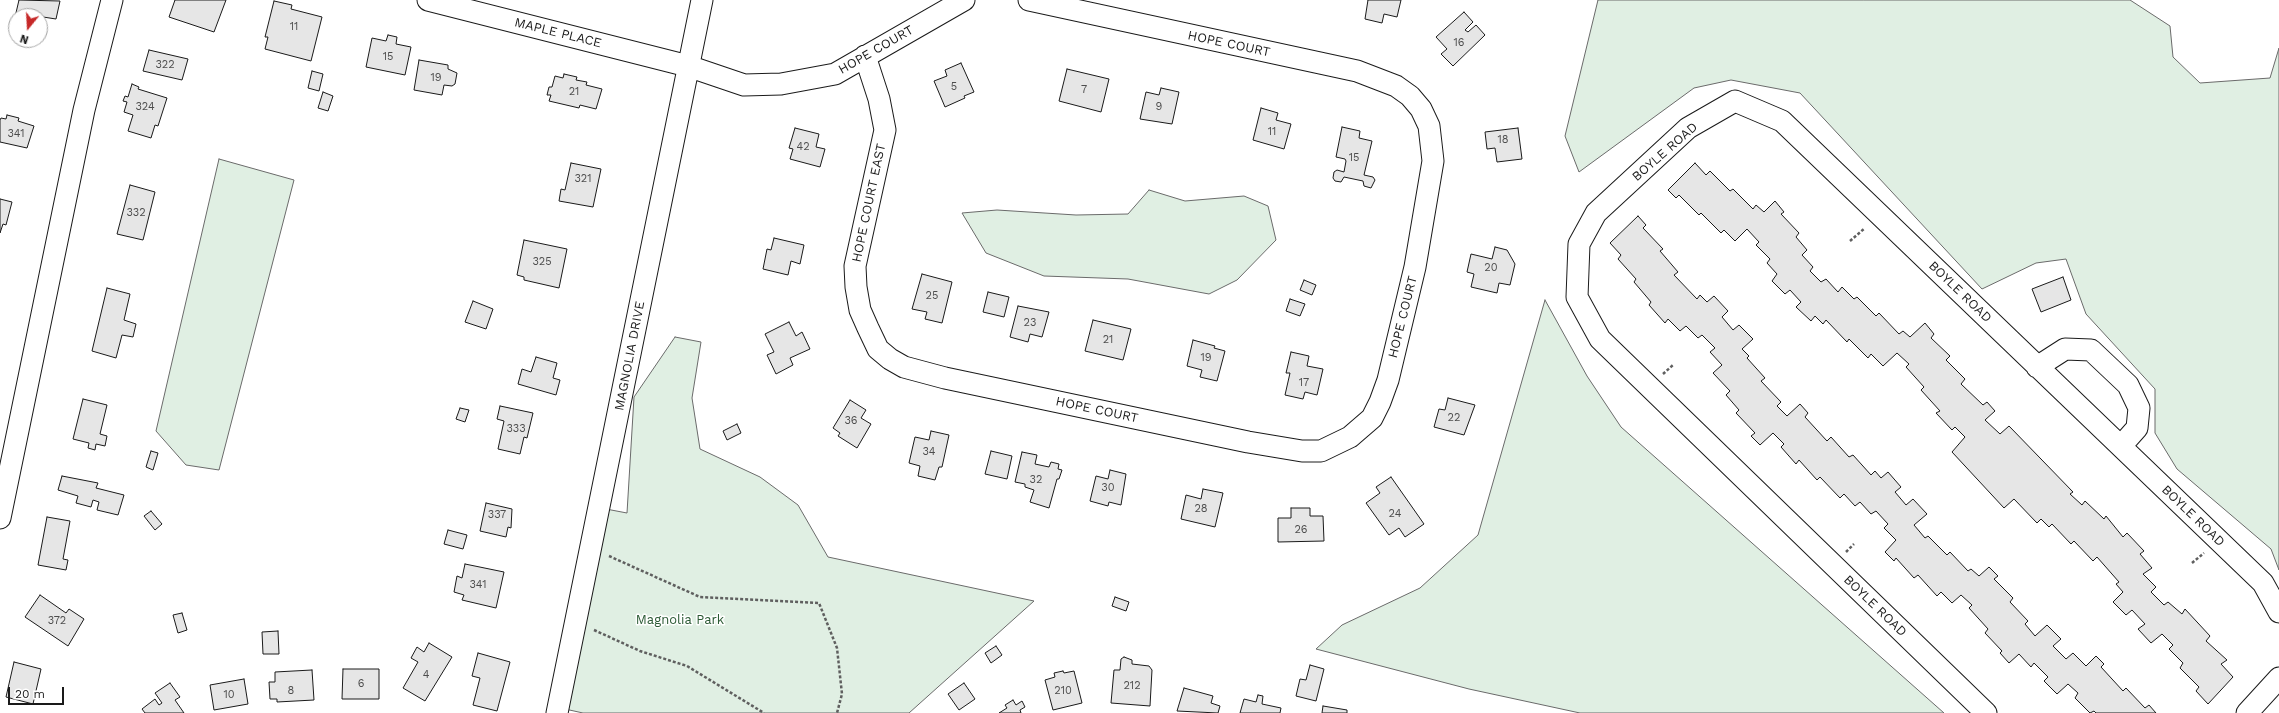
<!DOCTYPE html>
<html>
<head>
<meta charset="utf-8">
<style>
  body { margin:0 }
  #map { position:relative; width:2279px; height:713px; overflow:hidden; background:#fff; font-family:"Work Sans",sans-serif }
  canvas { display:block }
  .north { position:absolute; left:8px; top:8px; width:40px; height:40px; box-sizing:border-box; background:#fff; border:1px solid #a3a3a3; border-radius:50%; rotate:198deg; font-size:11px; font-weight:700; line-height:16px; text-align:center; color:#1a1a1a }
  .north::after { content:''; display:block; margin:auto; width:14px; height:18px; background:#c62828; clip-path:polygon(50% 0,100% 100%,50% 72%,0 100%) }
  .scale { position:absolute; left:8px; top:687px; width:56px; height:18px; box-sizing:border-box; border:2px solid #1a1a1a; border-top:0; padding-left:5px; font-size:12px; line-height:14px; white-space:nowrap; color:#1a1a1a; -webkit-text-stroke:3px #fff; paint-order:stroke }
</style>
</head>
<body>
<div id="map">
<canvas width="2279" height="713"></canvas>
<div class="north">N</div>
<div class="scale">20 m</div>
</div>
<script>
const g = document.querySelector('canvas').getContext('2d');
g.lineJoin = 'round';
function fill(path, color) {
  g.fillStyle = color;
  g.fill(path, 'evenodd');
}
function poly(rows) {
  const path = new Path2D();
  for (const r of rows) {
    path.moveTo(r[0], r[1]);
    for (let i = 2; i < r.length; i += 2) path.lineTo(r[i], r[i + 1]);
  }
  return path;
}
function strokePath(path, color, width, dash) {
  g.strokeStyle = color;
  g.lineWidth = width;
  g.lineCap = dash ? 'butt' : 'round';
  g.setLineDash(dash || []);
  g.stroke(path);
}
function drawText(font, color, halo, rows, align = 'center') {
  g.font = font + ' "Work Sans",sans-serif';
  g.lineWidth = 3;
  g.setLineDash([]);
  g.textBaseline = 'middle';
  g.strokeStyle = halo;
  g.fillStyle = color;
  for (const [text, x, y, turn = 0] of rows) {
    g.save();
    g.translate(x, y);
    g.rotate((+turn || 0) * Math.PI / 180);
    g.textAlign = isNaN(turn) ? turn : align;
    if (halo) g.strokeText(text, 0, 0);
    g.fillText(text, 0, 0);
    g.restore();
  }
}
const green = poly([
  [1598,0,2130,0,2170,26,2173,57,2200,83,2270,78,2279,48,2279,570,2271,549,2177,469,2155,433,2155,389,2086,314,2066,259,2036,263,1982,289,1800,93,1731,80,1694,88,1579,172,1565,136,1598,0],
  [219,159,294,180,219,470,186,465,156,431,219,159],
  [1149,190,1185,201,1244,196,1268,206,1276,240,1237,280,1209,294,1128,279,1044,276,986,253,962,213,997,210,1076,215,1128,214,1149,190],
  [1545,300,1587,376,1621,427,1944,713,1580,713,1469,689,1316,649,1342,625,1420,588,1478,535,1545,300],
  [675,337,701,342,692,398,700,449,760,477,798,505,828,557,1034,601,909,713,583,713,565,709,606,509,627,513,634,397,675,337]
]);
fill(green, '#e0efe3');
strokePath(green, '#6a6a6a', 1);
const building = poly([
  [19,0,60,1,56,19,43,17,40,28,40,16,16,16,16,31,12,30,19,0],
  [175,0,226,0,214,32,169,17,175,0],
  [1368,0,1401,0,1397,17,1384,14,1382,23,1365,19,1368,0],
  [274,1,292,5,291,9,322,17,311,61,265,49,268,37,265,37,274,1],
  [1464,12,1473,22,1465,30,1468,32,1476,25,1485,35,1453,66,1441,54,1447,49,1436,37,1464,12],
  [388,35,397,37,396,44,411,47,405,75,366,67,372,38,386,41,388,35],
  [149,50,188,59,182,80,143,71,149,50],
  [419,60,448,65,448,69,457,73,455,84,452,86,444,85,442,95,414,90,419,60],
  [961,63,974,92,964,96,965,98,945,107,934,81,947,76,945,70,961,63],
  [1067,69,1109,79,1101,112,1059,101,1067,69],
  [312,71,323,74,319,91,308,88,312,71],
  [564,74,577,77,576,80,587,82,586,85,602,89,596,109,580,105,579,108,549,101,551,95,547,95,549,87,552,87,555,76,563,78,564,74],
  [132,84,139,87,138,89,167,98,158,126,155,125,151,138,128,131,133,115,124,112,127,102,123,101,125,96,128,97,132,84],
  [1161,88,1179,92,1172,124,1140,119,1146,92,1159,95,1161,88],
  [323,92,333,96,328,111,318,108,323,92],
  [1261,108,1278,113,1276,120,1291,124,1284,149,1253,140,1261,108],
  [7,115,19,118,18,121,34,126,27,148,0,142,0,120,1,118,6,119,7,115],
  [1342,127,1360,131,1359,138,1372,141,1364,175,1373,177,1375,180,1371,188,1364,186,1363,181,1344,177,1341,182,1335,181,1333,178,1334,172,1337,170,1344,172,1346,161,1345,159,1336,157,1342,127],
  [795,128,819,134,816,147,825,149,820,167,790,159,793,149,789,148,795,128],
  [1518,128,1522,159,1497,162,1495,148,1487,149,1485,132,1518,128],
  [571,163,601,169,593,207,559,201,561,189,565,190,571,163],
  [1695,163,1706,175,1710,171,1730,191,1733,189,1753,209,1756,205,1764,212,1775,201,1784,212,1781,214,1799,233,1796,237,1807,250,1802,255,1813,267,1810,271,1821,282,1826,279,1838,292,1842,287,1854,299,1857,297,1876,316,1879,313,1899,334,1903,331,1910,337,1925,323,1934,334,1931,338,1950,356,1946,360,1965,379,1961,384,1983,405,1987,402,1995,411,1985,420,2000,434,2009,426,2073,492,2070,494,2082,505,2085,501,2104,519,2106,516,2123,537,2127,533,2144,551,2140,554,2152,568,2143,574,2156,587,2151,592,2164,605,2168,602,2182,614,2185,609,2210,636,2206,641,2227,660,2221,664,2233,677,2208,704,2196,691,2199,687,2180,668,2183,663,2169,649,2173,645,2162,634,2151,643,2138,629,2145,624,2132,610,2126,615,2113,602,2123,592,2116,584,2119,582,2097,557,2093,561,2074,541,2071,544,2052,524,2049,527,2041,519,2037,523,2014,499,2004,508,1952,452,1965,437,1955,427,1952,430,1936,413,1940,411,1921,390,1924,387,1906,367,1909,364,1897,353,1883,366,1871,354,1868,358,1849,339,1847,342,1826,320,1823,324,1815,316,1811,321,1796,307,1801,302,1790,290,1785,294,1772,281,1777,274,1767,263,1770,259,1756,245,1759,242,1747,229,1735,241,1724,230,1721,233,1701,213,1699,215,1679,195,1676,198,1668,190,1695,163],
  [130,185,155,192,143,240,117,234,130,185],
  [0,199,12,202,6,225,3,224,0,233,0,199],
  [1638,216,1646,225,1643,228,1663,249,1660,251,1678,272,1674,275,1697,299,1700,295,1707,302,1714,296,1728,311,1722,317,1733,330,1739,325,1753,339,1742,349,1749,356,1747,358,1765,378,1761,381,1781,402,1777,406,1787,416,1800,404,1808,413,1805,417,1827,441,1831,437,1849,457,1853,455,1871,475,1875,471,1881,478,1888,472,1901,487,1895,492,1906,505,1913,499,1927,514,1914,525,1925,538,1928,536,1947,555,1950,552,1968,571,1971,569,1979,576,1989,567,1998,576,1994,579,2013,598,2010,602,2028,621,2025,624,2035,636,2047,625,2061,639,2053,646,2066,659,2073,653,2086,666,2096,656,2104,664,2101,667,2123,691,2126,688,2145,708,2149,705,2156,713,2096,713,2094,711,2090,713,2075,698,2078,693,2068,684,2057,694,2044,681,2048,677,2034,663,2031,667,2019,654,2009,663,2000,653,2002,651,1985,633,1988,629,1969,608,1972,605,1961,595,1952,603,1941,592,1937,596,1918,575,1914,578,1896,558,1894,561,1885,552,1896,540,1884,528,1888,524,1876,511,1871,514,1860,502,1855,506,1844,494,1840,498,1820,477,1817,480,1799,460,1796,464,1781,447,1784,444,1773,433,1760,445,1751,436,1755,433,1736,413,1739,410,1726,395,1730,391,1713,373,1722,365,1710,352,1715,348,1702,335,1698,338,1686,326,1680,331,1668,319,1665,323,1649,305,1651,302,1634,282,1636,279,1618,259,1621,255,1610,243,1638,216],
  [774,238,804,245,800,264,791,261,788,275,763,269,767,249,771,250,774,238],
  [524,240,567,249,559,288,524,280,524,277,517,275,524,240],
  [1495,247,1507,250,1515,264,1510,285,1499,283,1497,293,1471,287,1474,274,1467,272,1471,254,1492,259,1495,247],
  [922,274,952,282,942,323,925,319,927,312,912,309,922,274],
  [2063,277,2071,300,2041,312,2032,289,2063,277],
  [1304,280,1316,285,1312,295,1300,290,1304,280],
  [107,288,130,294,124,320,136,324,133,337,122,335,116,358,92,351,107,288],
  [988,292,1009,297,1004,317,983,312,988,292],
  [1290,299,1305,304,1300,316,1286,311,1290,299],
  [473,301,493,309,486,329,465,322,473,301],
  [1018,306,1049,312,1042,337,1030,334,1028,342,1010,337,1018,306],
  [1093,320,1131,329,1123,360,1085,351,1093,320],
  [789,322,796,336,802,332,810,349,790,358,793,365,776,374,767,355,774,352,765,334,789,322],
  [1193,340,1215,346,1214,348,1225,351,1217,381,1200,377,1202,370,1187,366,1193,340],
  [1291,352,1309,356,1307,366,1323,369,1317,395,1305,392,1303,399,1285,395,1290,373,1286,373,1291,352],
  [536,357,557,363,553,378,560,380,556,395,518,384,522,369,531,372,536,357],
  [1448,398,1475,405,1464,435,1434,427,1439,409,1445,410,1448,398],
  [83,399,107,405,100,434,107,436,105,446,96,444,95,450,88,448,89,443,73,439,83,399],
  [850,400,866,410,861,418,871,424,857,448,838,436,840,433,833,428,850,400],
  [500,406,533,413,527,438,524,437,520,454,498,449,504,421,497,419,500,406],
  [460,408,469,410,465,422,456,419,460,408],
  [737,424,741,433,727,440,723,431,737,424],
  [931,431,949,435,942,467,939,467,935,480,918,476,920,466,909,463,915,437,929,440,931,431],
  [151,451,158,453,153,470,146,467,151,451],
  [991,451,1012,456,1007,479,985,474,991,451],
  [1022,452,1037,455,1035,464,1049,467,1051,462,1059,464,1058,469,1062,470,1059,479,1057,479,1049,508,1030,502,1034,490,1025,487,1025,484,1015,482,1022,452],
  [1110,470,1126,474,1121,505,1109,502,1108,506,1090,501,1096,476,1108,479,1110,470],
  [62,476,98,483,96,488,124,495,118,515,97,510,99,502,93,500,91,507,76,503,78,496,58,490,62,476],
  [1391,477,1424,524,1405,537,1399,528,1389,535,1366,503,1380,493,1376,487,1391,477],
  [1203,489,1223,493,1215,527,1181,519,1186,495,1201,499,1203,489],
  [486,503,512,509,511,528,508,527,506,537,480,531,486,503],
  [1291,508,1310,508,1310,516,1323,516,1324,541,1278,542,1278,518,1291,518,1291,508],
  [151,511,162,524,155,530,144,516,151,511],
  [47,517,70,521,63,559,68,560,66,570,38,565,47,517],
  [448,530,467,535,463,549,444,544,448,530],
  [465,564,504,572,496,608,462,600,464,595,454,592,457,576,462,578,465,564],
  [40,595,66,613,69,609,84,619,68,646,25,617,40,595],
  [1115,597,1129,602,1126,611,1112,606,1115,597],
  [182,613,187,630,178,633,173,615,182,613],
  [278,631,279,654,263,654,262,632,278,631],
  [429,643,452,657,425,701,403,688,418,662,411,658,417,647,424,652,429,643],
  [996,646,1002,655,991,663,985,653,996,646],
  [478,653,510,662,497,711,473,705,480,678,472,676,478,653],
  [1124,657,1132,660,1132,664,1149,666,1152,670,1150,706,1111,703,1114,670,1120,670,1121,659,1124,657],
  [14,662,41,669,33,704,6,697,14,662],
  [1310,665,1324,669,1316,701,1296,696,1300,679,1306,680,1310,665],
  [343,669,379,669,379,699,342,699,343,669],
  [312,670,314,700,277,702,277,699,270,699,269,682,275,682,275,672,312,670],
  [1063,671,1064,673,1074,671,1082,703,1053,710,1045,680,1055,677,1054,673,1063,671],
  [244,679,248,704,214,710,210,685,244,679],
  [170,683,180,697,175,700,184,713,145,713,142,709,155,699,159,705,162,703,155,693,170,683],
  [964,683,975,699,959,710,948,694,964,683],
  [1184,688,1213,696,1211,703,1220,706,1218,713,1177,711,1184,688],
  [1258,695,1263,696,1262,704,1281,708,1280,713,1240,713,1244,699,1256,702,1258,695],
  [1013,700,1016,705,1022,701,1025,707,1020,710,1021,713,999,713,1007,708,1005,705,1013,700],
  [1323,706,1347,710,1347,713,1322,713,1323,706]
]);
fill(building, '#e6e6e6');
strokePath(building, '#1a1a1a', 1);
const minor = poly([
  [428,0,688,66,744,85,781,84,835,74,964,0],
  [865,56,879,99,885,130,855,266,856,287,860,310,868,328,878,349,890,359,904,367,945,378,1248,442,1302,451,1321,451,1350,437,1372,418,1380,402,1388,380,1415,267,1433,161,1429,126,1421,109,1410,96,1396,86,1357,71,1029,0],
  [2037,367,2065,349,2091,350,2128,385,2139,408,2137,428,2121,446],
  [0,518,84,110,112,0],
  [557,713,702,0],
  [1986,713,1600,339,1577,297,1579,244,1596,213,1688,128,1735,101,1782,121,2263,583,2279,612],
  [2247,713,2279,678]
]);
strokePath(minor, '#1a1a1a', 23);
strokePath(poly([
  [1850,241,1865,228],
  [1663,374,1673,365],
  [1846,552,1854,544],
  [609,556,700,597,819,603,837,648,842,694,837,713],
  [2192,563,2204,553],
  [594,630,640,651,687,666,764,713]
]), '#5f5f5f', 2.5, [3, 2]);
strokePath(minor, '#fff', 21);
drawText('11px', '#4d4d4d', null, [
  ["11",294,27],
  ["16",1459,43],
  ["15",388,57],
  ["322",165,65],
  ["19",436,78],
  ["5",954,87],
  ["7",1084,90],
  ["21",574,92],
  ["324",145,107],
  ["9",1159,107],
  ["11",1272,132],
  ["341",16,134],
  ["18",1503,140],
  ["42",803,147],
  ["15",1354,158],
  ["321",583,179],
  ["332",136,213],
  ["325",542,262],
  ["20",1491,268],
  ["25",932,296],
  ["23",1030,323],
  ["21",1108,340],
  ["19",1206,358],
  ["17",1304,383],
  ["22",1454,418],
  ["36",851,421],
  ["333",516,429],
  ["34",929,452],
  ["32",1036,480],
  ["30",1108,488],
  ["28",1201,509],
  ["24",1395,514],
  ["337",497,515],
  ["26",1301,530],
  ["341",478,585],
  ["372",57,621],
  ["4",426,675],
  ["6",361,684],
  ["212",1132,686],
  ["8",291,691],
  ["210",1063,691],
  ["10",229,695]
]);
drawText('13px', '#1a1a1a', '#fff', [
  ["MAPLE PLACE",558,33,14],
  ["HOPE COURT",1229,44,12],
  ["HOPE COURT",876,50,-30],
  ["BOYLE ROAD",1665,152,-41],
  ["HOPE COURT EAST",869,203,-78],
  ["BOYLE ROAD",1960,292,44],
  ["HOPE COURT",1403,317,-76],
  ["MAGNOLIA DRIVE",630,356,-79],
  ["HOPE COURT",1097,410,12],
  ["BOYLE ROAD",2193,516,44],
  ["BOYLE ROAD",1875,606,44]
]);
drawText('13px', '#2b5a34', '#fff', [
  ["Magnolia Park",680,620]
]);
</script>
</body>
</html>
